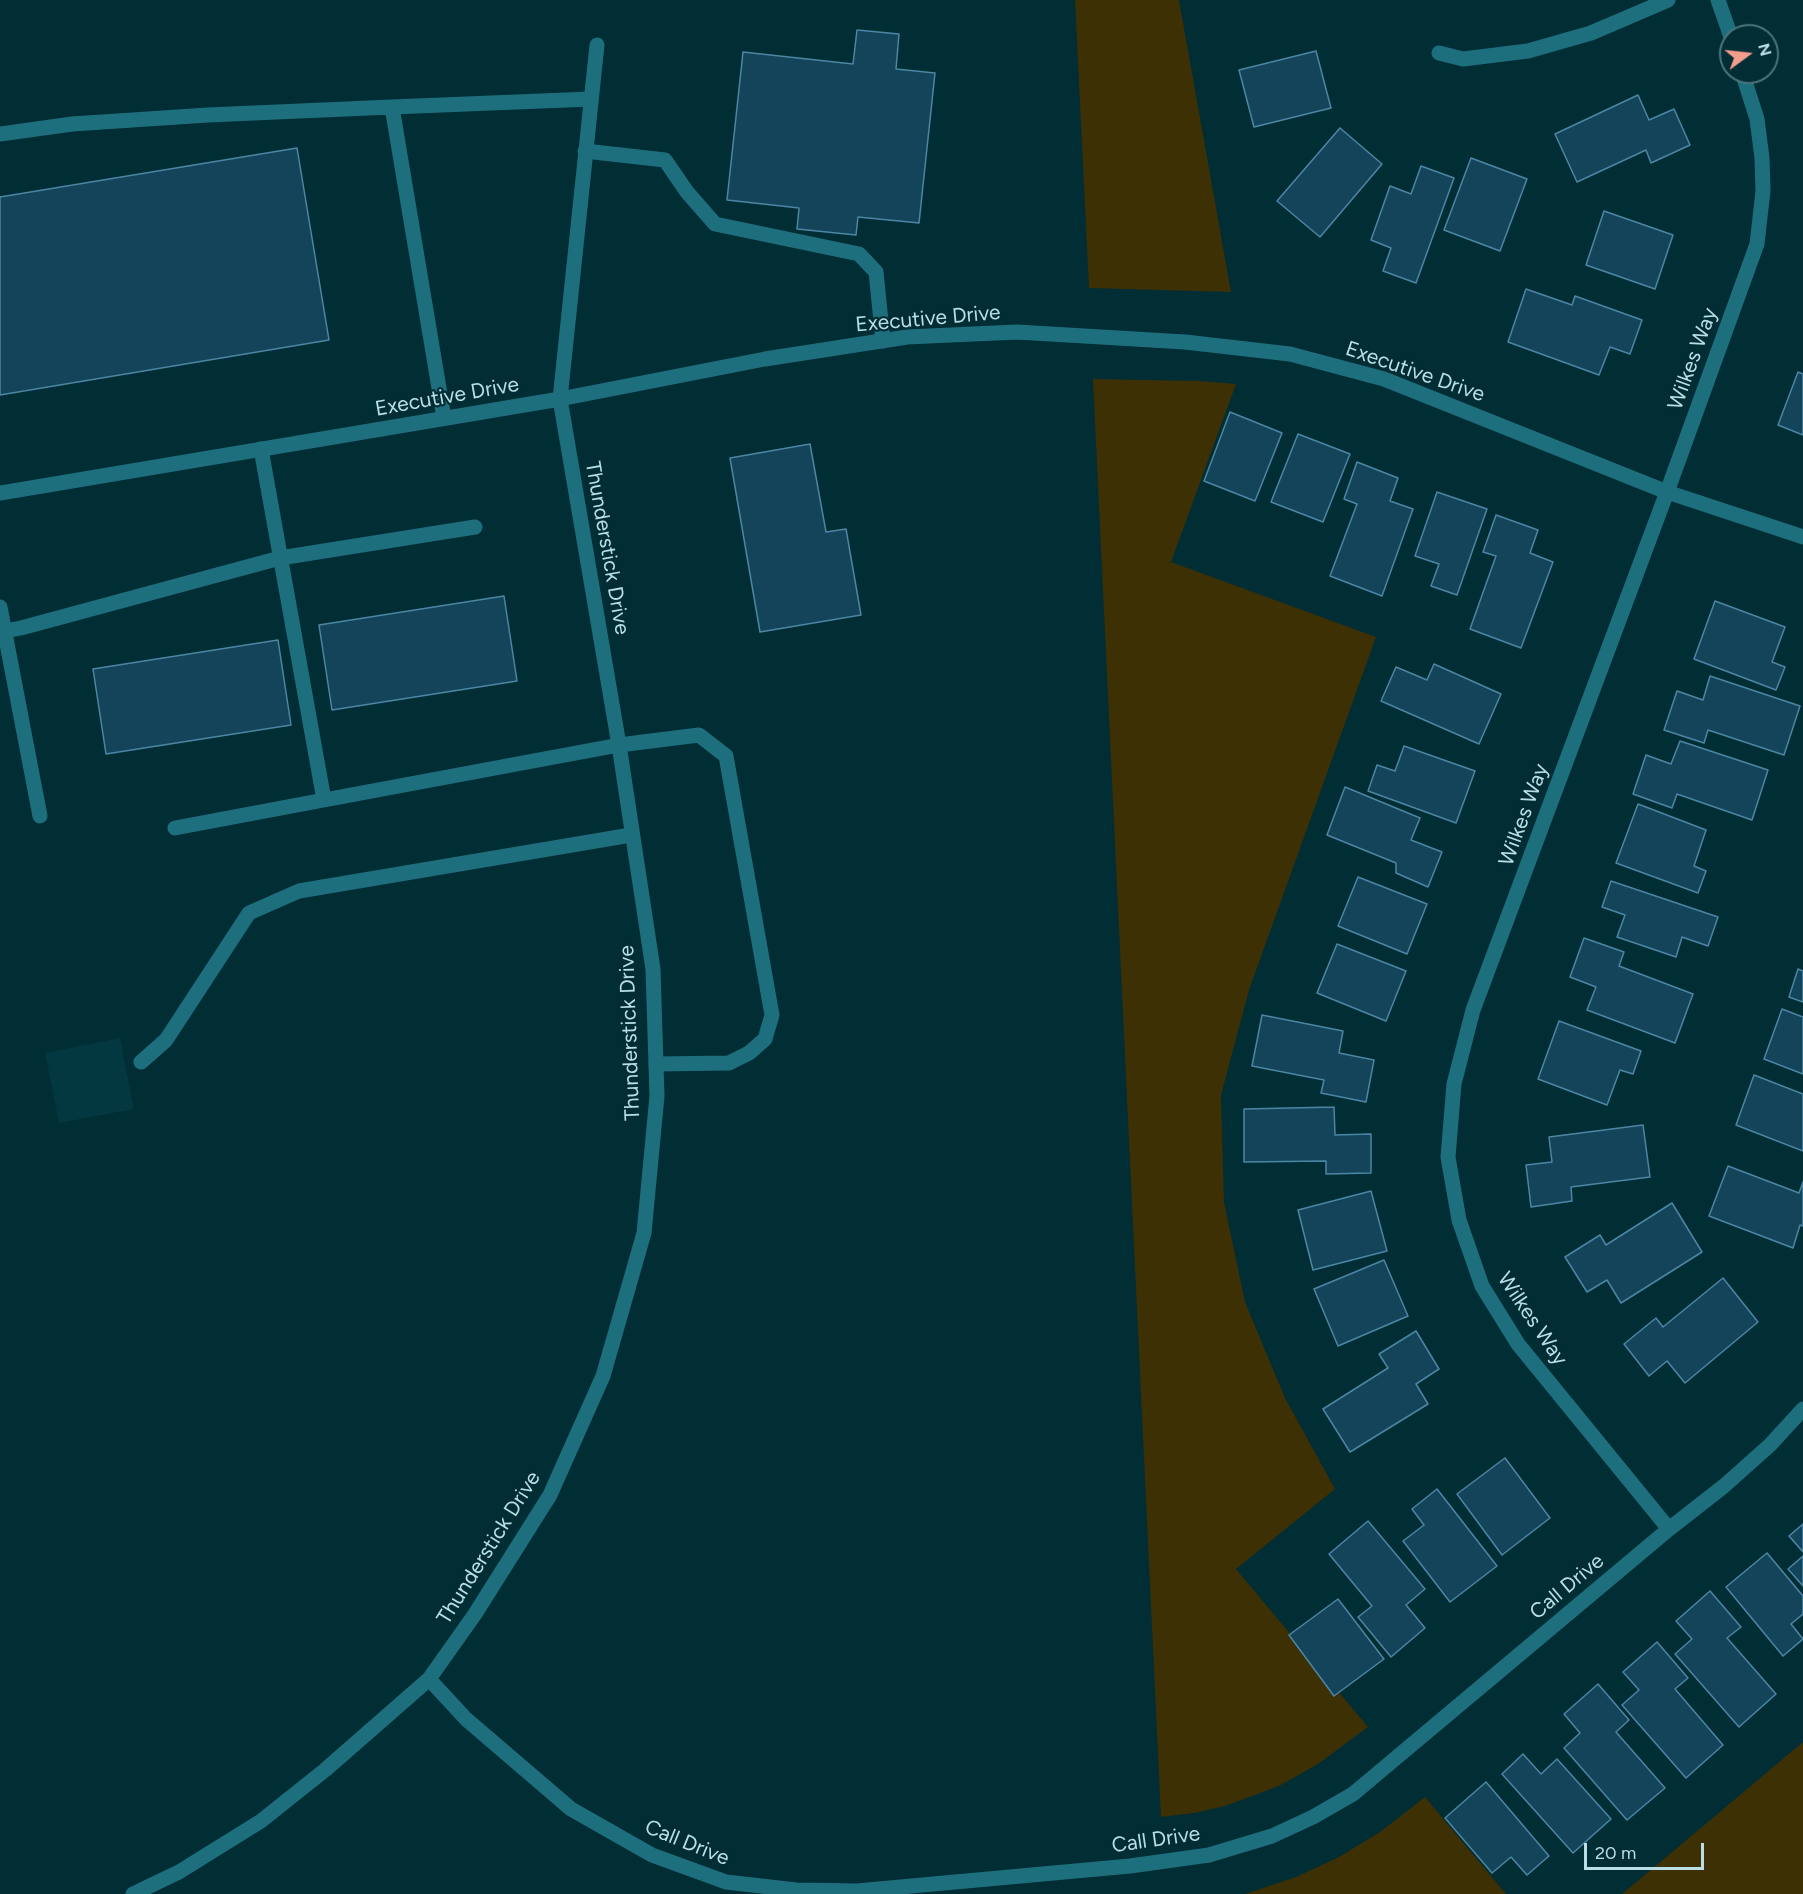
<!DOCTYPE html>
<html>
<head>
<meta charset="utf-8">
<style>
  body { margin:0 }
  #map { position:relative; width:1803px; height:1894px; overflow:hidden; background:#012d35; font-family:Figtree,sans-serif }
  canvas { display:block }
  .north { position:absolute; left:1719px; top:24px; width:60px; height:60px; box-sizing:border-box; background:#012d35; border:2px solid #4b747c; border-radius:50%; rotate:75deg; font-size:16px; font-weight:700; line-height:24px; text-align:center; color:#badee6 }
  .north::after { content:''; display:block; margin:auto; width:21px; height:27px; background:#f49d8c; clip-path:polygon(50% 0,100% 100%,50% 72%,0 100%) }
  .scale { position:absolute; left:1584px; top:1843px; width:120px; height:27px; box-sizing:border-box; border:3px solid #badee6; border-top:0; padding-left:8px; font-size:18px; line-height:21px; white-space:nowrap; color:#badee6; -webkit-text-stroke:4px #012d35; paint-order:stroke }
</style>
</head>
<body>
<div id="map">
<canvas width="1803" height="1894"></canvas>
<div class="north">N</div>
<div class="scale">20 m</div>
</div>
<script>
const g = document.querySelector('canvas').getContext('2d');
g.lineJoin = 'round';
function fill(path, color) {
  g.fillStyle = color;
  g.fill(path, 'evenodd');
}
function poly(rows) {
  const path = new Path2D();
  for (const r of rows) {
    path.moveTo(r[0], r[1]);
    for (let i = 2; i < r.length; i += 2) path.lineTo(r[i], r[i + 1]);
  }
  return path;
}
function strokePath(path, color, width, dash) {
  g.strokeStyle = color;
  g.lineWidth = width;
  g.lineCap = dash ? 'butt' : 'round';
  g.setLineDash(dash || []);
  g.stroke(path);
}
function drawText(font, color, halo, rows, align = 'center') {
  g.font = font + ' Figtree,sans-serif';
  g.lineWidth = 4.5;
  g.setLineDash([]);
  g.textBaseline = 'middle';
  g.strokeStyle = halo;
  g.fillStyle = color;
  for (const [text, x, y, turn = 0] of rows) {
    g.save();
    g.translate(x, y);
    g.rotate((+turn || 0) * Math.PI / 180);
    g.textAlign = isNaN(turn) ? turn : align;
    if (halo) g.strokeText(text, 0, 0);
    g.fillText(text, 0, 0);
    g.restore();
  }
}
fill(poly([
  [120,1038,134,1109,59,1123,45,1053]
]), '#033841');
fill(poly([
  [1075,0,1179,0,1231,292,1089,288],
  [1093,379,1200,381,1236,384,1171,562,1376,637,1249,990,1221,1095,1224,1202,1245,1302,1285,1398,1335,1489,1236,1569,1368,1727,1318,1764,1279,1786,1225,1806,1194,1813,1161,1817],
  [1803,1742,1803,1894,1622,1894,1721,1811],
  [1425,1797,1506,1894,1245,1894,1296,1877,1339,1857,1380,1832]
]), '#3d3005');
const building = poly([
  [857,30,899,34,896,69,935,73,919,223,858,217,856,235,797,229,799,208,727,200,743,52,853,64,857,30],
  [1316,51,1331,108,1254,127,1239,70,1316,51],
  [1638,95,1649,120,1674,109,1690,145,1651,163,1646,150,1577,182,1555,134,1638,95],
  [1340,128,1382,164,1320,237,1277,201,1340,128],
  [297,148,329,340,0,395,0,197,297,148],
  [1471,158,1527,179,1500,251,1444,230,1471,158],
  [1421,166,1454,178,1416,283,1383,271,1391,248,1371,240,1390,186,1411,194,1421,166],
  [1604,211,1673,235,1655,289,1586,265,1604,211],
  [1526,289,1572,305,1575,296,1642,320,1630,354,1610,347,1599,375,1508,342,1526,289],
  [1798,372,1803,374,1803,435,1778,425,1798,372],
  [1230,412,1282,433,1255,501,1204,481,1230,412],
  [1298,434,1350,454,1323,522,1271,502,1298,434],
  [810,444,826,532,846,529,861,615,760,632,730,458,810,444],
  [1357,462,1398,478,1390,501,1413,509,1382,596,1330,576,1357,504,1344,499,1357,462],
  [1437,492,1487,509,1457,595,1431,586,1439,564,1415,556,1437,492],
  [1496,515,1538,530,1530,553,1553,562,1521,648,1470,629,1496,556,1483,552,1496,515],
  [504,596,517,681,332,710,319,625,504,596],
  [1715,601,1785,627,1772,662,1785,667,1776,690,1694,659,1715,601],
  [278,640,291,725,106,754,93,669,278,640],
  [1434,664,1501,694,1479,744,1381,701,1396,667,1427,680,1434,664],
  [1710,676,1800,706,1784,755,1708,730,1704,743,1664,730,1677,691,1703,700,1710,676],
  [1680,741,1768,770,1752,820,1677,794,1672,808,1633,794,1646,755,1671,764,1680,741],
  [1404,746,1475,771,1456,823,1368,791,1377,765,1395,771,1404,746],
  [1345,787,1420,818,1411,840,1442,852,1428,887,1396,873,1396,863,1327,835,1345,787],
  [1638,804,1706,830,1694,866,1706,871,1698,893,1616,863,1638,804],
  [1358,877,1427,904,1407,954,1338,926,1358,877],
  [1611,881,1718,917,1708,946,1682,937,1676,957,1617,937,1625,915,1602,907,1611,881],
  [1584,938,1624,952,1619,966,1693,994,1675,1043,1587,1010,1596,987,1570,977,1584,938],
  [1337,944,1406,971,1386,1021,1317,993,1337,944],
  [1798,969,1803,971,1803,1002,1789,997,1798,969],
  [1782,1009,1803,1017,1803,1074,1764,1059,1782,1009],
  [1262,1015,1343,1031,1339,1053,1374,1060,1366,1102,1321,1093,1324,1080,1252,1066,1262,1015],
  [1559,1021,1641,1051,1633,1074,1620,1070,1607,1105,1538,1079,1559,1021],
  [1754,1075,1803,1094,1803,1151,1736,1125,1754,1075],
  [1334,1107,1335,1135,1371,1134,1371,1173,1326,1174,1326,1161,1244,1162,1244,1109,1334,1107],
  [1643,1125,1650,1177,1571,1187,1572,1201,1531,1207,1526,1165,1552,1162,1549,1137,1643,1125],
  [1728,1166,1799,1193,1803,1182,1803,1226,1800,1225,1793,1248,1709,1216,1728,1166],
  [1371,1191,1387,1251,1313,1270,1298,1210,1371,1191],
  [1672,1203,1702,1252,1621,1303,1607,1280,1587,1292,1565,1257,1600,1235,1606,1245,1672,1203],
  [1384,1260,1408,1316,1338,1346,1314,1289,1384,1260],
  [1723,1278,1758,1322,1685,1383,1667,1361,1649,1376,1624,1344,1656,1318,1663,1327,1723,1278],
  [1416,1331,1439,1369,1416,1384,1428,1404,1350,1452,1323,1409,1388,1368,1379,1354,1416,1331],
  [1505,1458,1550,1518,1502,1555,1457,1494,1505,1458],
  [1437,1489,1497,1566,1450,1602,1403,1541,1424,1525,1412,1509,1437,1489],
  [1368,1521,1425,1589,1406,1605,1425,1628,1391,1657,1358,1617,1372,1606,1329,1554,1368,1521],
  [1803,1524,1803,1552,1789,1536,1803,1524],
  [1767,1553,1803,1596,1803,1614,1791,1624,1803,1639,1783,1656,1726,1587,1767,1553],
  [1803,1556,1803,1586,1788,1569,1803,1556],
  [1710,1591,1741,1627,1727,1638,1776,1694,1739,1727,1675,1654,1692,1639,1676,1621,1710,1591],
  [1338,1599,1384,1659,1334,1696,1289,1635,1338,1599],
  [1657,1642,1688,1678,1675,1689,1723,1745,1686,1778,1622,1705,1639,1690,1623,1672,1657,1642],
  [1598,1684,1629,1720,1616,1732,1665,1788,1627,1820,1564,1748,1580,1733,1564,1714,1598,1684],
  [1523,1754,1541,1774,1557,1759,1611,1819,1573,1853,1502,1774,1523,1754],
  [1486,1782,1549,1856,1527,1875,1511,1857,1492,1873,1445,1818,1486,1782]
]);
fill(building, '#144459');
strokePath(building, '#4b87a5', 1.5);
strokePath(poly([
  [392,107,591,99],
  [0,134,72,124,208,115,392,107,444,418],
  [585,151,665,160,687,192,715,224,859,254,876,272,883,341],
  [261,449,324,800,619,745,699,735,726,756,772,1015,765,1039,749,1053,729,1063,656,1064],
  [0,607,40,816],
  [0,632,21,628,280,558,475,527],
  [175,828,324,800],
  [141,1062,166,1040,249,913,299,891,631,835]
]), '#1e6f7d', 15);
strokePath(poly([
  [1718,0,1731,37],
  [1439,53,1463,59,1528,51,1591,33,1668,0],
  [0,493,560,399,765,359,907,337,1017,332,1185,342,1290,354,1384,379,1667,492,1803,537],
  [1669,1529,1518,1344,1482,1286,1459,1220,1448,1157,1454,1084,1473,1010,1667,492,1757,244,1763,191,1762,158,1757,119,1742,72],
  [429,1679,466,1719,571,1809,652,1855,726,1882,796,1890,857,1891,1130,1866,1209,1855,1272,1836,1313,1817,1353,1794,1669,1529,1724,1486,1770,1445,1803,1409],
  [133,1894,179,1872,261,1821,325,1770,429,1679,475,1614,550,1495,603,1376,644,1233,657,1096,653,969,619,745,560,399,597,45]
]), '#1e6f7d', 15);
drawText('21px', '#badee6', '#012d35', [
  ["Executive Drive",928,319,-5],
  ["Wilkes Way",1693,359,-70],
  ["Executive Drive",1415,372,19],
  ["Executive Drive",447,397,-10],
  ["Thunderstick Drive",607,548,80],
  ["Wilkes Way",1524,815,-70],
  ["Thunderstick Drive",630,1033,-92],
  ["Wilkes Way",1532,1319,56],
  ["Thunderstick Drive",489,1548,-58],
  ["Call Drive",1567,1587,-40],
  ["Call Drive",1156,1840,-8],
  ["Call Drive",687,1843,22]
]);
</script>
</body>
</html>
